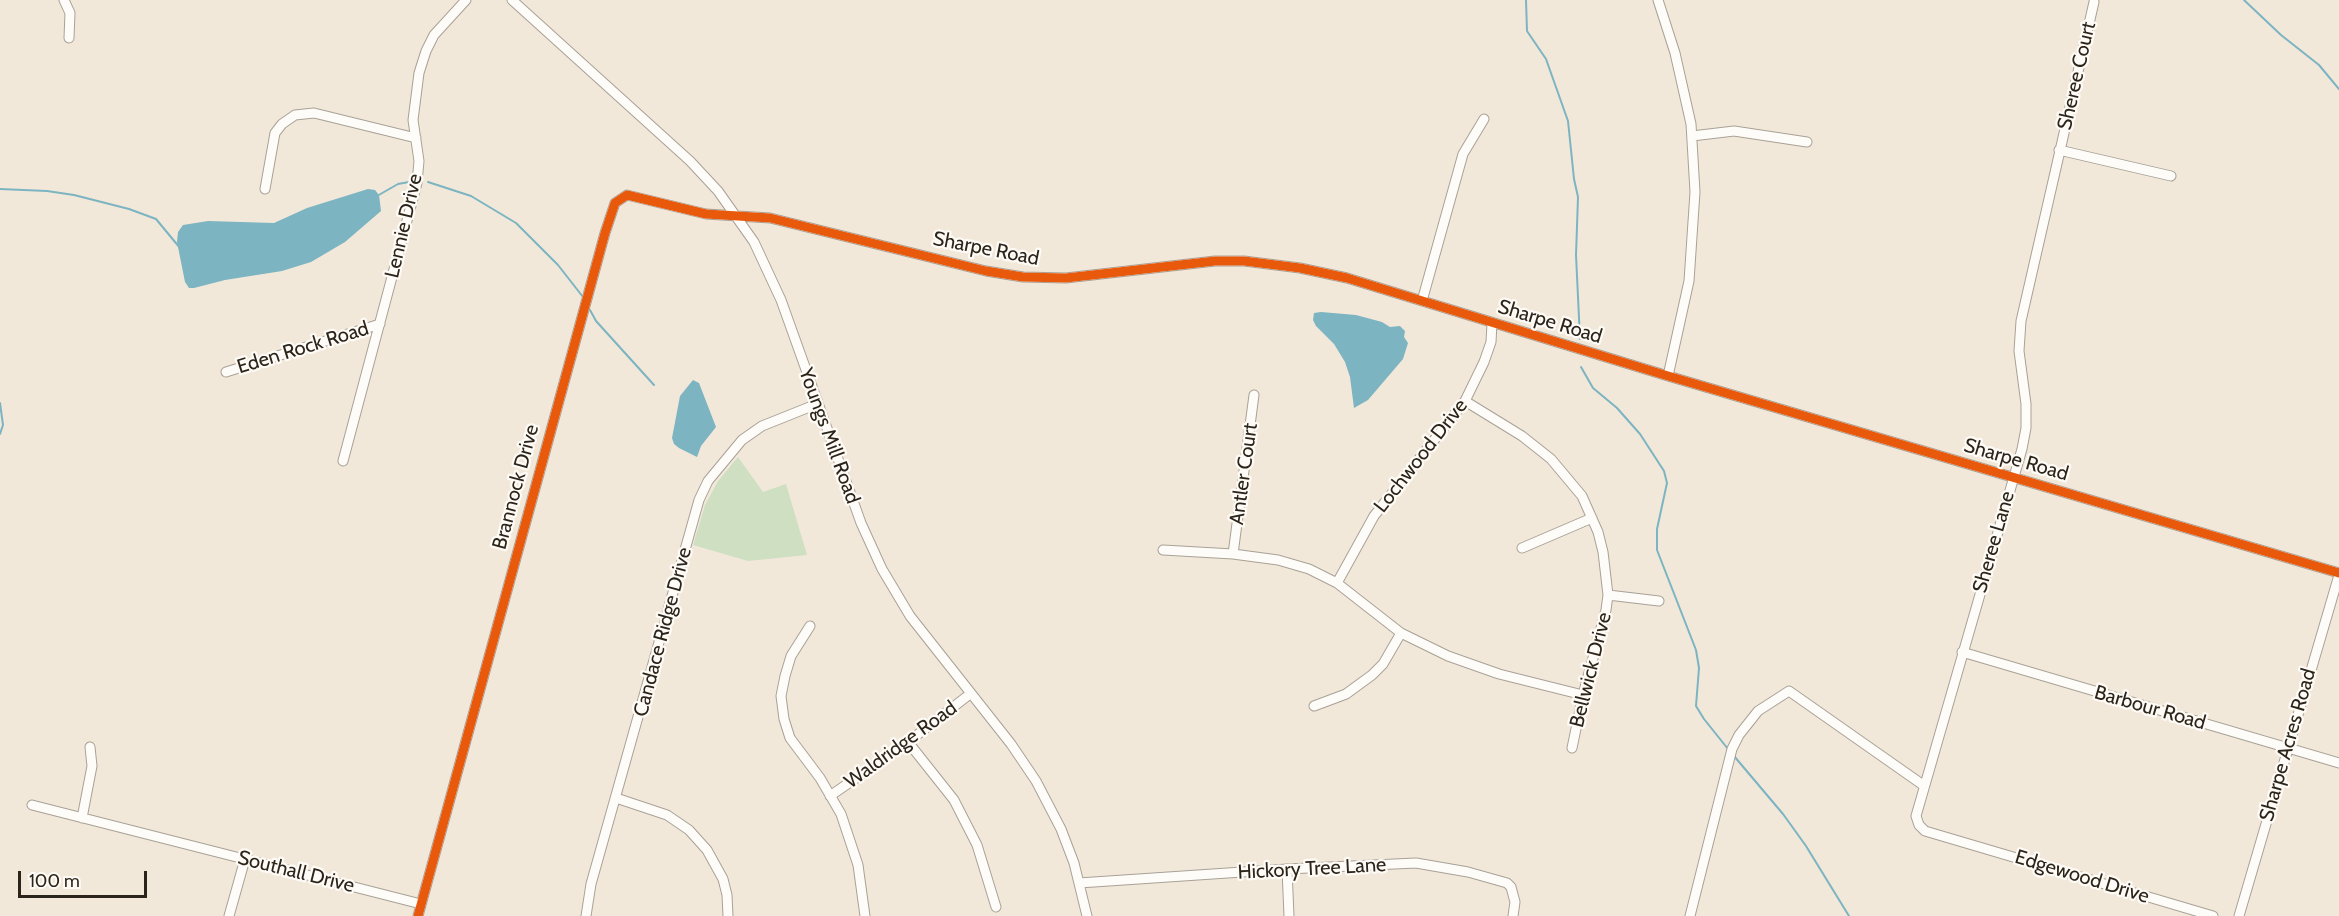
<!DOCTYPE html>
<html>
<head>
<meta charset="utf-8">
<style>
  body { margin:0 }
  #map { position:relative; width:2339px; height:916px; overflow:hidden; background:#f2e8da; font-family:Cabin,sans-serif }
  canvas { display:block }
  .scale { position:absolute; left:18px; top:871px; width:129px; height:27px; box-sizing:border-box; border:3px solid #2b241a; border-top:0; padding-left:8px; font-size:18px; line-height:21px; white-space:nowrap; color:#2b241a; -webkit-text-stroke:4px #fefaf5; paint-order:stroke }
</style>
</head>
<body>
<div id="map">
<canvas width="2339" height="916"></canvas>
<div class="scale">100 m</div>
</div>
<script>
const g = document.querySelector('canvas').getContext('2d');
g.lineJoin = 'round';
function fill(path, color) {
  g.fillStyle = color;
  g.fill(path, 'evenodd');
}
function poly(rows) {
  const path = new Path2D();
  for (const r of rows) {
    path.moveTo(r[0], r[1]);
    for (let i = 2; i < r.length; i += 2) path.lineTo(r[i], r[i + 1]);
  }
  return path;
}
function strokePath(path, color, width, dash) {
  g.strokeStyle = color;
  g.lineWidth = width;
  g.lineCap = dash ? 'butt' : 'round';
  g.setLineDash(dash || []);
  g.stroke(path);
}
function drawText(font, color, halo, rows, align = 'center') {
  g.font = font + ' Cabin,sans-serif';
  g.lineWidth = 4.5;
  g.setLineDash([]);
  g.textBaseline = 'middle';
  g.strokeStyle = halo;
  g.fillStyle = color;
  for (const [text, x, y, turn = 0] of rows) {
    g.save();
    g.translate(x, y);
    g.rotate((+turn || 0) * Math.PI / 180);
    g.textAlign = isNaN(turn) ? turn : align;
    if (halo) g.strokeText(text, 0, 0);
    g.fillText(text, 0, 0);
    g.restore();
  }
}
fill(poly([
  [738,457,763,492,786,484,807,555,748,561,693,545,705,505,718,481]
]), '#cedfc2');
fill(poly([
  [368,189,375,190,379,195,381,211,345,242,311,262,282,271,225,280,194,288,189,288,185,282,177,242,178,232,183,225,208,221,274,223,307,208],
  [1321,312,1356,315,1382,322,1390,327,1400,326,1405,331,1404,337,1408,343,1403,359,1368,400,1354,408,1350,377,1345,362,1334,344,1316,326,1313,320,1314,313],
  [693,380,699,383,716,427,701,446,697,457,679,448,674,444,672,438,680,396]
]), '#7cb4c1');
strokePath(poly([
  [1526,0,1527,31,1546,59,1568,121,1574,179,1578,197,1576,255,1580,339],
  [2244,0,2281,35,2319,65,2339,89],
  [428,182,471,196,516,223,558,265,583,297],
  [0,189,47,191,74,195,129,209,156,219,180,248],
  [377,196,398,184,409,182],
  [590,310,596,321,654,385],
  [1581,367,1593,388,1617,408,1640,434,1664,471,1667,483,1657,529,1657,550,1696,650,1699,668,1696,706,1704,719,1728,749],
  [0,403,3,425,0,434],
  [1734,756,1783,814,1806,846,1849,916]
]), '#7cb4c1', 2);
const minor = poly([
  [64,0,70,13,69,38],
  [512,0,690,161,718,191,754,242,781,300,861,523,882,569,910,616,1011,744,1036,781,1061,829,1074,863,1087,916],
  [1658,0,1675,53,1691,124,1695,192,1689,281,1668,376],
  [2094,2,2021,321,2019,351,2026,404,2026,428,2022,449,1916,816,1919,825,1925,831,2213,916],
  [1692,136,1734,131,1807,142],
  [2059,150,2171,176],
  [265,189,275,133,282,124,295,115,314,113,416,138],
  [1422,301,1463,154,1484,119],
  [226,372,380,324],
  [1465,401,1522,436,1551,459,1582,496,1598,532,1603,552,1608,595,1606,610,1583,695,1572,748],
  [343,461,417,183,419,161,413,120,419,73,426,51,434,35,466,0],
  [1522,548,1592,518],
  [1163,550,1233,554,1278,560,1309,569,1337,583,1401,633,1448,656,1499,674,1583,695],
  [1233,554,1254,395],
  [1337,583,1374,516,1465,401,1484,362,1491,342,1492,323],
  [1608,595,1659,601],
  [810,626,791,656,785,676,781,696,784,719,790,738,820,778,841,814,858,865,865,916],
  [1962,652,2339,763],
  [1314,706,1346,694,1372,675,1383,664,1401,633],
  [908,742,954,800,977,845,996,907],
  [830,796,908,742,970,694],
  [616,798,667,815,689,830,707,850,723,879,727,895,728,916],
  [32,805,421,904],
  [82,818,92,766,90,747],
  [1287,869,1289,916],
  [1079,883,1287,869,1416,863,1468,872,1507,883,1511,887,1515,902,1513,916],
  [229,916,245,859],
  [418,916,605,233,615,203,627,195,706,214,770,218,986,271,1023,277,1066,278,1215,261,1244,261,1300,268,1347,278,1668,376,2339,573],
  [586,916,591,884,699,500,708,481,742,440,762,426,817,404],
  [1690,916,1732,749,1739,735,1758,711,1789,691,1923,785],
  [2239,916,2339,575]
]);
strokePath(minor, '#a9a196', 11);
strokePath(minor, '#fdfcf9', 9);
strokePath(poly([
  [418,916,605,233,615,203,627,195,706,214,770,218,986,271,1023,277,1066,278,1215,261,1244,261,1300,268,1347,278,1668,376,2339,573]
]), '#e8590c', 9);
drawText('20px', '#2b241a', '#fefaf5', [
  ["Sheree Court",2077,76,-77],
  ["Lennie Drive",404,226,-77],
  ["Sharpe Road",986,249,11],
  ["Sharpe Road",1550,322,17],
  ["Eden Rock Road",303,348,-17],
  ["Youngs Mill Road",829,436,70],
  ["Lochwood Drive",1421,456,-52],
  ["Sharpe Road",2016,460,16],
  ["Antler Court",1244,474,-82],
  ["Brannock Drive",516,487,-75],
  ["Sheree Lane",1994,542,-74],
  ["Candace Ridge Drive",663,632,-75],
  ["Bellwick Drive",1591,670,-76],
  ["Barbour Road",2150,708,16],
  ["Waldridge Road",901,745,-36],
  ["Sharpe Acres Road",2288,745,-74],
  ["Hickory Tree Lane",1312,869,-3],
  ["Southall Drive",296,872,14],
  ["Edgewood Drive",2082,877,17]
]);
</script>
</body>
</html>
